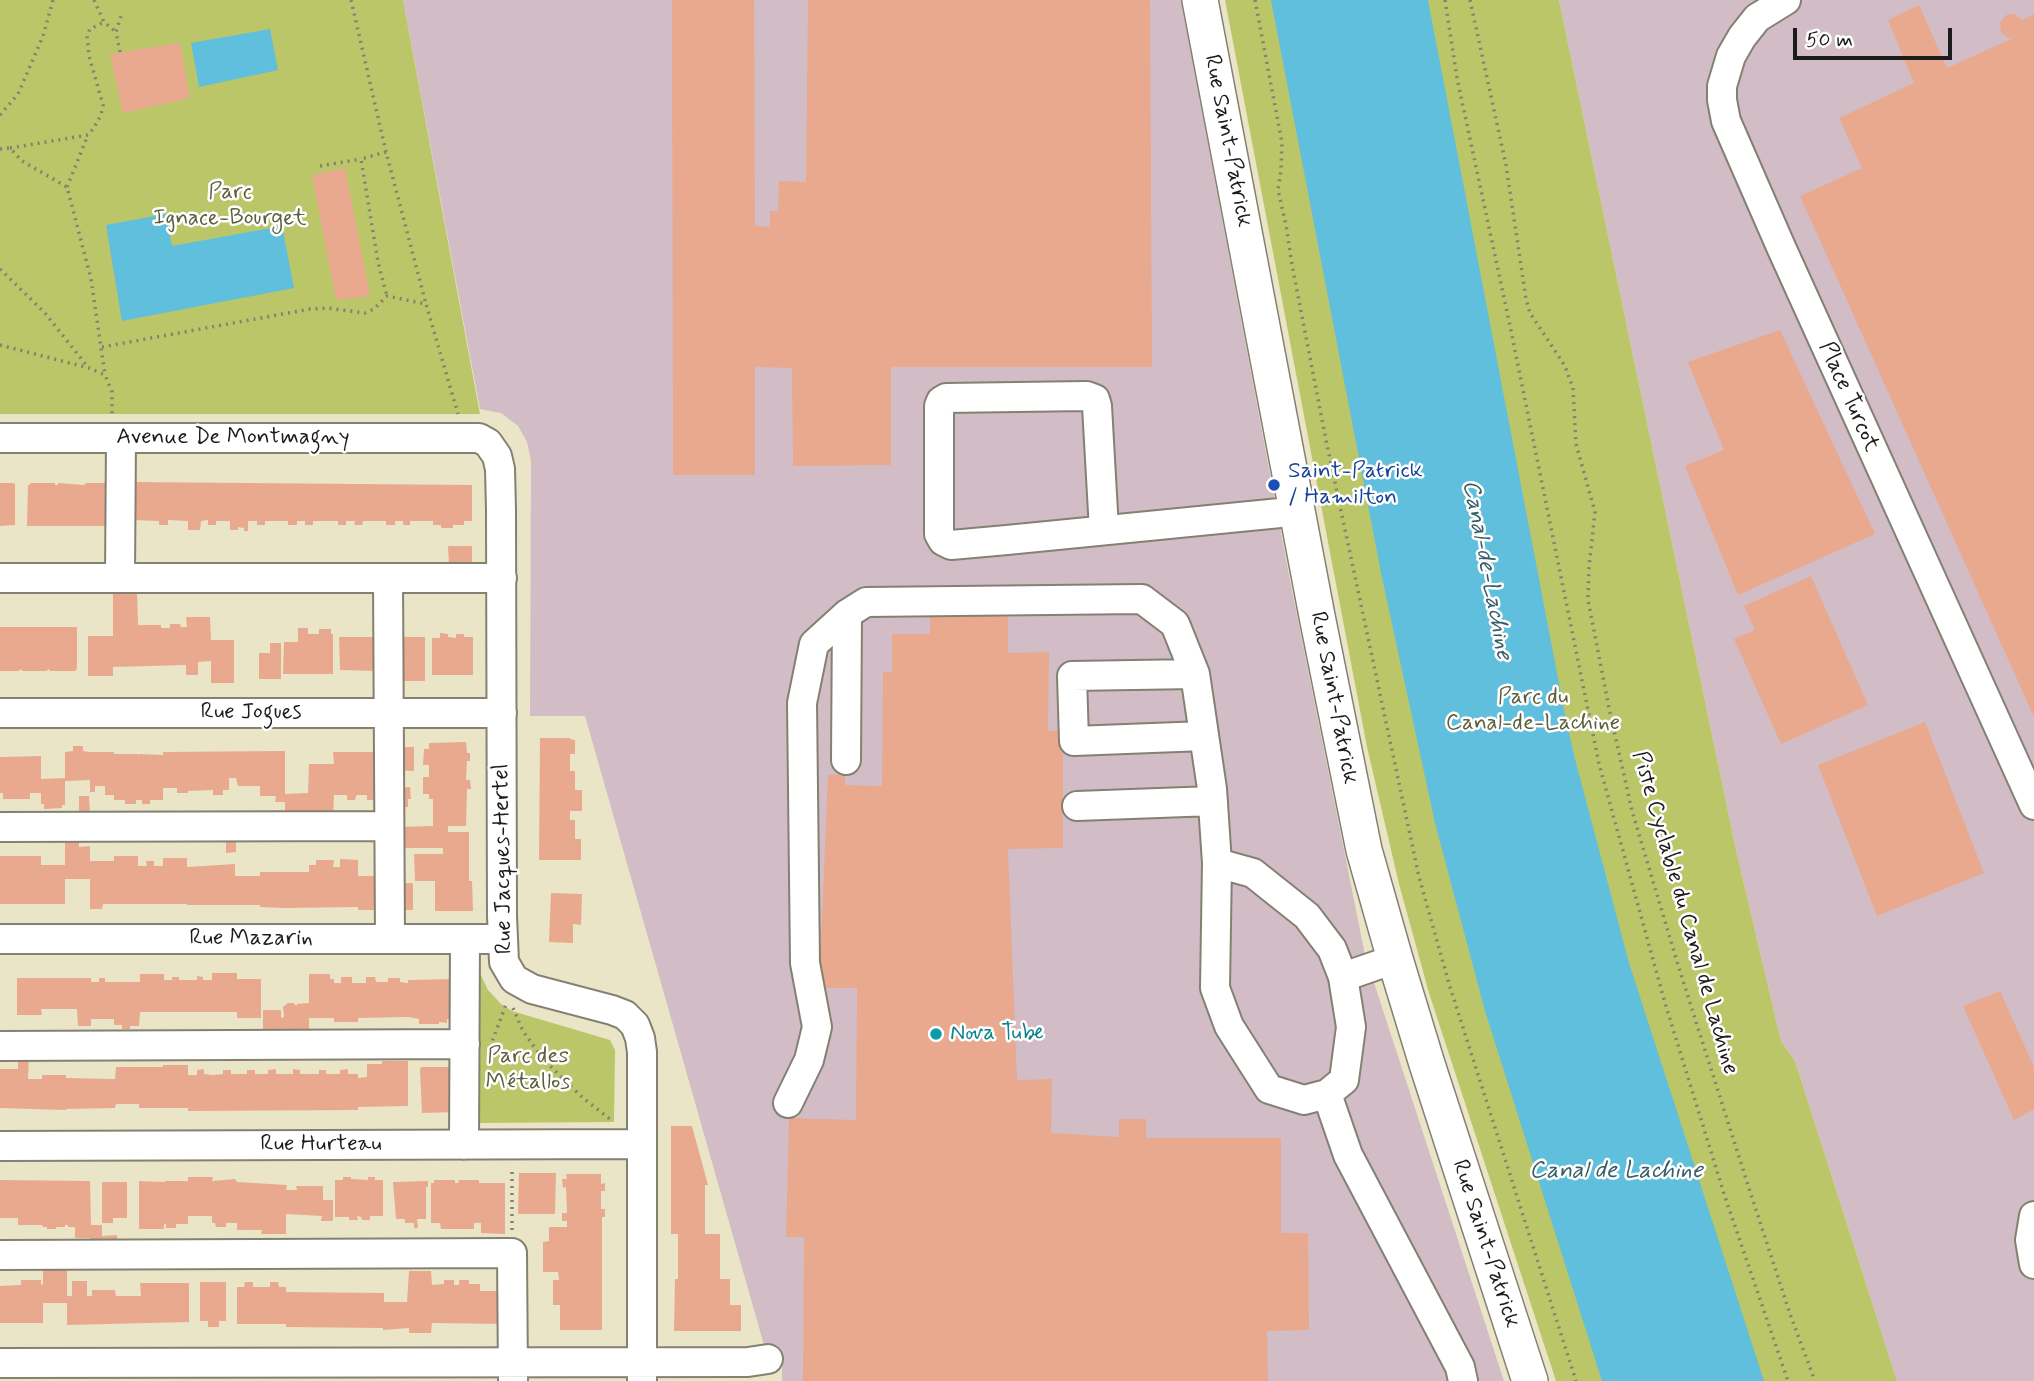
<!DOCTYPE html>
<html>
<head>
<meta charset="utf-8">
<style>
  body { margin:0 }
  #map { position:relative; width:2034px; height:1381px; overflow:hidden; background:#ebe5c7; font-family:Mynerve,sans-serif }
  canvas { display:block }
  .scale { position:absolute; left:1793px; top:28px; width:159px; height:32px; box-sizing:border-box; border:4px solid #1c1c1c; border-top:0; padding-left:9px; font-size:21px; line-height:24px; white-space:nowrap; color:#1c1c1c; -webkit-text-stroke:5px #fff; paint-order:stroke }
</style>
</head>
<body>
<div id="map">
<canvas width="2034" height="1381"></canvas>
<div class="scale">50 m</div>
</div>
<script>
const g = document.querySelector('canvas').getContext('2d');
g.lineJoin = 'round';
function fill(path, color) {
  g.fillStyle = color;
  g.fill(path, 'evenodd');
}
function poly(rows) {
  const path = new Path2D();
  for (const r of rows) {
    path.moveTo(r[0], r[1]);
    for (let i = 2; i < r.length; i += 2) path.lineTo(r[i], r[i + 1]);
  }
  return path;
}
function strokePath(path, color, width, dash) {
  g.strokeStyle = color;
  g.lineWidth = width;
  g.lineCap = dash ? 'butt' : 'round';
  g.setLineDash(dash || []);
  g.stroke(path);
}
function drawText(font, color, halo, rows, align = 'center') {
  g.font = font + ' Mynerve,sans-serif';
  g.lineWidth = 5;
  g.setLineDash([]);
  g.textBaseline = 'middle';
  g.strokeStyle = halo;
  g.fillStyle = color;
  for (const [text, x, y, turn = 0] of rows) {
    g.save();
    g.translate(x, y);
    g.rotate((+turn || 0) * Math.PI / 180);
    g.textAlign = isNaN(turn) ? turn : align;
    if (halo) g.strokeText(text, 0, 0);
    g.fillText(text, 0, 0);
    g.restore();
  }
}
fill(poly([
  [403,0,1181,0,1289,575,1365,955,1504,1381,782,1381,782,1359,768,1359,585,716,530,716,531,460,527,442,518,426,501,413,480,409],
  [1559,0,2034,0,2034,1381,1897,1381,1795,1061,1781,1041,1736,850]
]), '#d2bdc6');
fill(poly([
  [0,0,403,0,480,414,0,414],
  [1225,0,1559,0,1736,850,1781,1041,1795,1061,1897,1381,1556,1381,1429,993,1399,884,1367,747],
  [477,967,488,990,501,1004,512,1011,610,1040,615,1050,614,1122,475,1123]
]), '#bac668');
fill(poly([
  [1271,0,1428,0,1566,720,1575,759,1629,963,1764,1381,1602,1381,1485,1011,1435,823,1381,573],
  [270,29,278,70,199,87,191,43],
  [166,214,172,246,282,226,294,288,122,321,106,225]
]), '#5fbfdd');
fill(poly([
  [672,0,754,0,755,226,770,227,770,211,778,211,779,181,806,182,808,0,1150,0,1152,367,891,367,891,465,793,466,792,368,755,367,755,475,673,475],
  [1919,5,1947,68,2013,38,2007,37,2001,32,2000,23,2005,16,2009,14,2014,14,2022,20,2034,14,2034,717,1800,196,1862,168,1839,118,1914,83,1888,20],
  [180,43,190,98,123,113,110,54],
  [345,168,370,296,336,300,312,175],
  [1780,330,1875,534,1738,595,1685,466,1724,450,1688,362],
  [132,482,472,485,472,521,464,521,464,525,453,525,453,528,441,528,441,525,433,525,433,521,410,521,410,525,403,525,403,521,395,521,395,525,386,525,386,521,363,521,362,525,354,525,355,521,346,521,346,525,338,525,338,521,313,521,313,525,305,525,305,521,297,521,297,525,288,525,288,521,265,521,265,525,257,525,257,521,248,521,248,531,244,531,244,528,238,527,238,530,230,530,230,521,216,521,216,525,208,525,208,520,201,521,200,530,188,530,188,521,168,520,168,525,159,525,159,521,132,520],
  [0,483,13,483,15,484,15,525,0,526],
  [30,483,55,483,55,485,58,485,58,483,84,485,86,483,111,483,113,526,27,526,28,485,30,485],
  [448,546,472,546,472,565,449,565],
  [1811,576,1868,705,1781,744,1734,639,1755,630,1744,606],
  [113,592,137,592,138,625,161,625,161,628,170,628,170,624,180,624,181,627,187,627,186,617,210,617,211,640,234,640,234,683,211,683,211,661,198,662,198,675,186,675,186,665,113,667,113,676,88,676,88,636,113,636],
  [930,614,1008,614,1008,653,1049,652,1048,731,1063,730,1063,848,1008,849,1017,1080,1052,1079,1051,1133,1119,1137,1119,1119,1146,1119,1146,1138,1281,1138,1281,1233,1308,1233,1309,1330,1267,1331,1268,1381,803,1381,804,1237,786,1237,789,1118,856,1120,857,988,819,988,828,775,845,774,845,785,882,786,883,672,892,672,892,634,930,634],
  [0,627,77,627,77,669,75,671,50,671,49,669,46,671,22,671,22,669,18,671,0,671],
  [298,628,308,628,308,634,319,634,319,629,331,629,331,634,333,634,333,674,283,674,284,642,298,642],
  [440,633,448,634,448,637,456,638,456,634,464,634,464,637,473,637,473,675,432,675,432,638,440,638],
  [339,637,378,637,377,671,340,670],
  [395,637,425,637,425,681,394,681],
  [270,643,281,643,281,679,259,679,259,653,270,653],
  [1925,722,1984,873,1877,916,1818,765],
  [540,738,570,738,570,739,575,740,575,754,570,754,570,771,575,771,575,790,582,790,582,811,570,811,570,820,575,820,575,839,581,839,581,860,539,860],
  [466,742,467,753,470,753,470,761,467,761,466,780,470,780,471,789,467,789,466,826,448,826,448,832,469,832,469,881,472,881,473,911,435,911,435,881,415,881,414,854,443,854,443,848,399,848,399,827,433,826,433,799,429,799,429,794,423,794,423,777,429,777,429,765,423,765,424,749,429,749,429,743],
  [73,746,83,746,83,751,90,752,114,752,114,754,138,754,139,756,139,754,163,755,163,752,285,751,285,794,308,793,309,764,334,764,333,752,381,752,382,800,367,800,367,795,357,795,356,796,355,800,347,800,347,795,334,795,333,819,285,820,285,802,275,802,276,796,260,796,260,786,238,786,236,778,229,778,229,790,223,790,223,795,213,795,213,790,188,791,188,793,177,793,177,788,163,788,163,800,150,800,150,804,142,804,142,800,136,800,136,804,125,804,125,800,114,800,114,795,105,795,105,786,95,786,95,792,90,792,90,780,65,781,65,805,62,805,62,808,44,809,44,804,41,804,41,793,30,793,30,799,3,799,3,793,0,793,0,757,41,756,41,779,65,778,65,752,73,751],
  [396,747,414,747,414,771,396,770],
  [410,787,411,799,408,799,408,807,398,807,397,788],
  [79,796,89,796,90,815,79,815],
  [65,832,79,832,79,847,90,846,90,861,114,861,114,856,138,856,138,866,147,866,146,861,154,861,154,866,163,866,163,858,187,858,187,867,235,864,235,876,260,876,260,872,309,872,309,865,316,865,316,860,334,860,333,867,340,867,340,859,358,860,358,876,383,876,383,910,358,910,358,907,285,908,260,907,260,905,187,905,187,904,103,904,102,909,90,909,90,879,65,879,65,904,0,904,0,856,41,856,41,865,65,865],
  [226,833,236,833,236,852,226,853],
  [398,883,413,883,413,910,398,910],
  [551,893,582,894,581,925,573,924,573,943,549,942],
  [212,973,237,973,237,979,261,979,261,1018,237,1018,237,1012,140,1012,139,1026,130,1026,130,1029,122,1029,122,1025,114,1025,114,1019,91,1019,91,1026,78,1026,77,1009,41,1009,42,1015,17,1015,17,978,91,978,91,982,99,982,99,978,105,978,105,982,140,982,140,974,164,974,164,980,172,980,172,977,179,977,179,980,197,980,197,976,203,977,203,980,212,980],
  [309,974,330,974,330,979,334,979,334,983,341,983,341,977,352,977,352,983,366,983,366,977,375,977,376,982,388,982,388,978,400,978,400,982,408,983,408,980,456,979,456,1019,447,1019,447,1023,439,1022,439,1024,419,1024,419,1019,408,1017,358,1018,358,1022,334,1022,334,1018,309,1018,309,1037,263,1040,263,1010,281,1010,281,1018,284,1017,283,1007,288,1003,293,1003,297,1006,297,1004,309,1003],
  [2000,991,2034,1067,2034,1109,2014,1120,1963,1006],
  [18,1053,29,1053,28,1079,42,1079,42,1075,66,1075,66,1078,115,1079,116,1067,163,1067,163,1065,188,1065,188,1075,197,1075,197,1070,204,1069,204,1074,213,1075,223,1074,223,1070,231,1070,231,1074,247,1074,247,1070,255,1070,255,1074,268,1074,268,1070,276,1069,276,1074,293,1074,293,1069,300,1070,300,1074,319,1074,319,1070,326,1070,326,1074,340,1074,340,1070,348,1069,348,1074,358,1074,358,1078,367,1077,367,1064,382,1064,382,1061,408,1061,408,1106,358,1107,358,1110,188,1111,188,1108,139,1108,139,1104,116,1104,115,1108,66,1109,66,1110,0,1108,0,1069,18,1069],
  [421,1067,455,1067,456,1112,422,1113,420,1070],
  [671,1126,692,1126,708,1185,705,1185,705,1234,720,1234,720,1279,730,1279,730,1305,741,1305,741,1331,674,1331,675,1279,678,1279,678,1234,671,1234],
  [519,1173,556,1173,555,1214,518,1214],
  [566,1174,601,1174,601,1184,605,1183,605,1191,601,1191,601,1209,605,1209,605,1217,602,1217,602,1330,560,1330,560,1305,553,1305,553,1280,559,1280,558,1272,543,1272,543,1242,549,1241,549,1227,567,1227,567,1221,562,1221,562,1213,567,1213,566,1187,563,1188,562,1179,567,1179],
  [188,1177,213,1177,212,1181,235,1179,237,1182,287,1185,286,1190,297,1190,296,1186,323,1186,323,1200,333,1200,333,1221,321,1221,322,1216,286,1214,286,1234,261,1234,262,1230,237,1230,237,1223,226,1223,226,1227,216,1227,215,1223,212,1223,212,1216,188,1216,188,1224,176,1224,176,1228,166,1228,166,1224,164,1224,164,1229,139,1229,139,1181,165,1182,165,1181,187,1181,188,1182],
  [343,1177,351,1177,351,1179,368,1180,368,1177,375,1177,375,1180,383,1180,383,1216,370,1216,370,1220,362,1220,361,1217,357,1216,358,1220,349,1220,349,1217,335,1217,335,1180,343,1180],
  [0,1180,90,1181,91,1225,102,1225,102,1236,117,1235,117,1247,91,1247,90,1238,75,1238,75,1227,68,1227,68,1225,65,1225,65,1227,56,1227,56,1229,47,1229,47,1227,43,1227,42,1225,18,1225,18,1218,0,1218],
  [434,1180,455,1180,455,1183,458,1183,459,1180,479,1180,479,1183,505,1183,505,1234,481,1233,481,1223,474,1223,474,1229,441,1229,440,1223,431,1223,431,1183,434,1183],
  [428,1181,428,1187,426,1187,426,1219,417,1219,418,1228,414,1228,414,1223,405,1223,405,1219,396,1219,393,1182],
  [102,1182,127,1182,127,1218,113,1218,113,1223,102,1223],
  [51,1267,57,1267,57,1270,67,1270,67,1296,72,1296,72,1281,87,1281,87,1296,92,1296,92,1290,115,1290,116,1296,141,1296,140,1283,189,1283,189,1322,67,1325,67,1303,43,1303,43,1323,0,1323,0,1286,21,1285,21,1280,41,1280,41,1285,43,1284,43,1270,51,1270],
  [409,1271,431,1271,432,1285,444,1284,444,1280,454,1280,454,1285,459,1285,459,1280,469,1280,469,1284,480,1284,480,1291,505,1291,505,1324,432,1323,431,1333,409,1333,409,1328,383,1330,383,1328,286,1327,286,1324,237,1324,237,1287,244,1287,245,1282,253,1282,253,1287,270,1287,270,1282,278,1282,279,1287,286,1287,286,1292,384,1293,384,1302,407,1302],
  [200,1282,226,1282,226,1321,219,1321,219,1327,208,1327,208,1321,200,1321]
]), '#e8a98e');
const minor = poly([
  [1786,0,1757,18,1742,37,1731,56,1722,86,1722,100,1726,121,1781,247,2034,805],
  [0,438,479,438,488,443,497,456,500,469,501,510,502,916,504,962,514,979,532,989,612,1010,625,1015,635,1025,640,1038,642,1052,642,1381],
  [1104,530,1097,406,1095,399,1087,396,946,398,941,401,939,406,939,534,943,541,951,545,1007,540,1280,513,1296,507],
  [0,578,502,578],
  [120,578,121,438],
  [388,578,390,939],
  [1195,674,1072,676,1074,741,1204,736],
  [0,713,502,713],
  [846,760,847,614],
  [1077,806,1213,801],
  [0,827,389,826],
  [1217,863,1253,873,1307,916,1332,949,1343,977],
  [0,939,503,939],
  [0,1046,465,1044],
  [1327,1094,1348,1155,1460,1367,1463,1381],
  [788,1103,809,1060,817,1027,805,963,802,703,814,644,847,614,866,602,1142,599,1175,624,1195,674,1212,789,1217,863,1215,988,1229,1026,1269,1089,1304,1100,1327,1094,1344,1080,1351,1027,1343,977,1395,959],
  [464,1145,465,939],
  [0,1146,642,1144],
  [2034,1216,2030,1240,2034,1264],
  [0,1255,512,1253,513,1379],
  [0,1363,748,1362,768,1359]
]);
const major = poly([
  [1200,0,1317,616,1364,850,1395,959,1427,1064,1530,1381]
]);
strokePath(minor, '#848072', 32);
strokePath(major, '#848072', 38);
strokePath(poly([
  [94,0,104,22,116,32],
  [351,0,386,152,426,304],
  [1255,0,1282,143,1281,170,1278,190,1286,225,1292,265,1327,445,1419,877,1450,987,1576,1381],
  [1445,0,1457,78,1509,321,1599,764,1665,1003,1725,1197,1788,1381],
  [1470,0,1506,165,1526,299,1530,313,1565,366,1573,388,1576,444,1595,512,1589,567,1588,600,1609,708,1632,811,1678,965,1747,1182,1790,1314,1815,1381],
  [120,52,116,32,121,16],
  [0,115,18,94,25,78,43,36,53,0],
  [10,148,88,135,93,129,101,115,103,105,89,56,87,36,90,29,104,22],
  [0,149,10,148,22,161,67,187,91,279,105,375],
  [386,152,361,159,378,262,387,296],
  [320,166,361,159],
  [67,187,88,135],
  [0,269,45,313,87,366],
  [0,345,89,368,105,375,112,392,112,414],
  [102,347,310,309,327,308,365,313,374,309,387,296,426,304,458,414],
  [513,1008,523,1031,542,1058,583,1098,610,1119],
  [490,1047,507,1002],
  [512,1230,512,1168]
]), '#848072', 3.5, [2, 5]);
strokePath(minor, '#fff', 28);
strokePath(major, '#fff', 35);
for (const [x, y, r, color] of [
  [1274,485,7,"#1a4fb4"],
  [936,1034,7,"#0f9aa8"]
]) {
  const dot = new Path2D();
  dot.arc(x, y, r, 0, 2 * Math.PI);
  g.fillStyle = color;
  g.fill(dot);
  strokePath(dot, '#fff', 2.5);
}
drawText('23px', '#1c1c1c', '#fff', [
  ["Rue Saint-Patrick",1227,141,79],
  ["Place Turcot",1848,397,66],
  ["Avenue De Montmagny",233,438],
  ["Rue Saint-Patrick",1333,698,79],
  ["Rue Jogues",251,713],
  ["Rue Jacques-Hertel",504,859,-91],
  ["Piste Cyclable du Canal de Lachine",1684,913,74],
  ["Rue Mazarin",251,939],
  ["Rue Hurteau",321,1145],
  ["Rue Saint-Patrick",1485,1244,72]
]);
drawText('23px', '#5b603a', '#fff', [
  ["Parc",230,193],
  ["Ignace-Bourget",230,219],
  ["Parc du",1533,698],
  ["Canal-de-Lachine",1533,724],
  ["Parc des",528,1057],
  ["Métallos",528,1083]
]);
drawText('23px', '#164399', '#fff', [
  ["Saint-Patrick",1288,472],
  ["/ Hamilton",1288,498]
], 'left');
drawText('23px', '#0d838f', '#fff', [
  ["Nova Tube",950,1034]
], 'left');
drawText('italic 24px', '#375d69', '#fff', [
  ["Canal-de-Lachine",1486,570,79],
  ["Canal de Lachine",1616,1172]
]);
</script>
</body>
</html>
